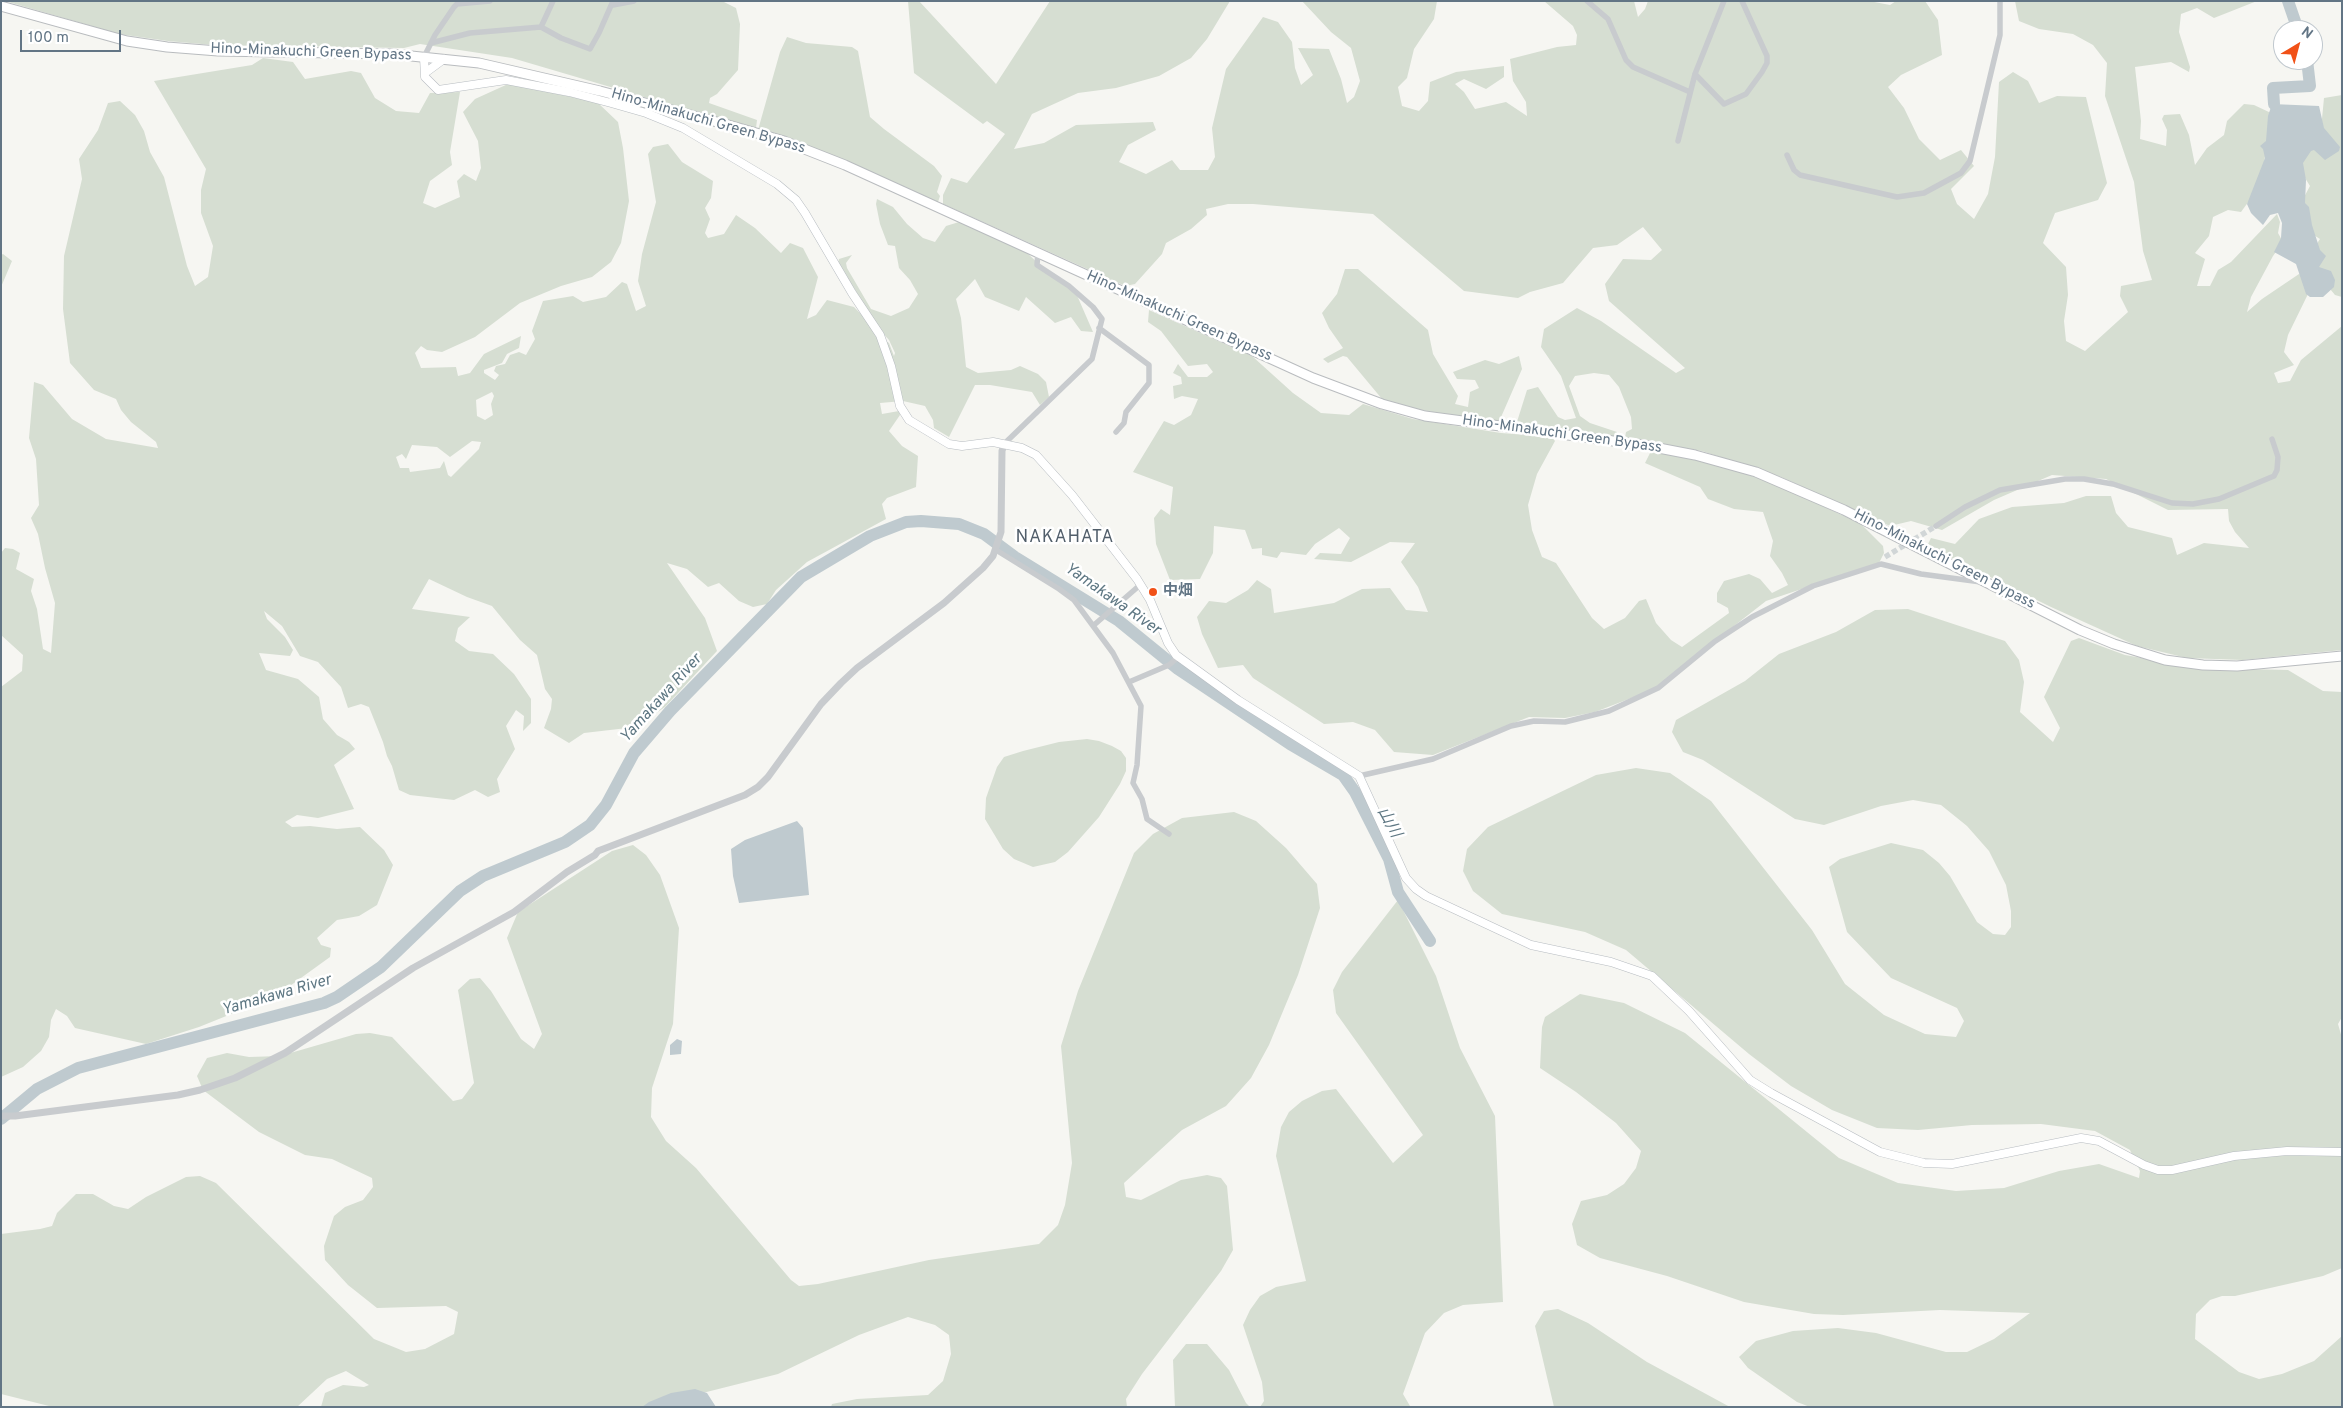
<!DOCTYPE html>
<html>
<head>
<meta charset="utf-8">
<style>
  body { margin:0 }
  #map { position:relative; width:2343px; height:1408px; overflow:hidden; background:#f6f6f2; font-family:Overpass,sans-serif }
  canvas { display:block }
  .frame { position:absolute; inset:0; border:2px solid #627585; pointer-events:none }
  .north { position:absolute; left:2273px; top:20px; width:50px; height:50px; box-sizing:border-box; background:#fff; border:1px solid #c0c8ce; border-radius:50%; rotate:37deg; font-size:14px; font-weight:700; line-height:20px; text-align:center; color:#627585 }
  .north::after { content:''; display:block; margin:auto; width:18px; height:22px; background:#f15117; clip-path:polygon(50% 0,100% 100%,50% 72%,0 100%) }
  .scale { position:absolute; left:20px; top:30px; width:101px; height:22px; box-sizing:border-box; border:2px solid #627585; border-top:0; padding-left:6px; font-size:15px; line-height:18px; white-space:nowrap; color:#627585; -webkit-text-stroke:4px #fff; paint-order:stroke }
</style>
</head>
<body>
<div id="map">
<canvas width="2343" height="1408"></canvas>
<div class="frame"></div>
<div class="north">N</div>
<div class="scale">100 m</div>
</div>
<script>
const g = document.querySelector('canvas').getContext('2d');
g.lineJoin = 'round';
function fill(path, color) {
  g.fillStyle = color;
  g.fill(path, 'evenodd');
}
function poly(rows) {
  const path = new Path2D();
  for (const r of rows) {
    path.moveTo(r[0], r[1]);
    for (let i = 2; i < r.length; i += 2) path.lineTo(r[i], r[i + 1]);
  }
  return path;
}
function strokePath(path, color, width, dash) {
  g.strokeStyle = color;
  g.lineWidth = width;
  g.lineCap = dash ? 'butt' : 'round';
  g.setLineDash(dash || []);
  g.stroke(path);
}
function drawText(font, color, halo, rows, align = 'center') {
  g.font = font + ' Overpass,"Noto Sans JP",sans-serif';
  g.lineWidth = 5;
  g.setLineDash([]);
  g.textBaseline = 'middle';
  g.strokeStyle = halo;
  g.fillStyle = color;
  for (const [text, x, y, turn = 0] of rows) {
    g.save();
    g.translate(x, y);
    g.rotate((+turn || 0) * Math.PI / 180);
    g.textAlign = isNaN(turn) ? turn : align;
    if (halo) g.strokeText(text, 0, 0);
    g.fillText(text, 0, 0);
    g.restore();
  }
}
fill(poly([
  [5,1,722,1,736,8,740,24,738,70,717,94,710,98,709,103,757,120,756,128,702,114,512,58,420,44,404,48,213,45,168,41,119,34],
  [908,1,919,1,996,84,1050,1,1230,1,1207,39,1191,58,1159,76,1116,88,1078,93,1032,114,1014,149,1044,143,1076,125,1153,122,1156,130,1128,145,1119,162,1146,174,1172,160,1180,170,1208,170,1215,157,1212,128,1226,69,1263,17,1278,22,1292,42,1295,68,1301,85,1313,75,1298,48,1329,49,1341,79,1347,103,1354,97,1360,81,1351,48,1331,32,1302,1,1437,1,1434,19,1414,49,1407,78,1398,87,1402,106,1419,111,1428,101,1430,82,1456,72,1504,66,1504,77,1486,89,1464,79,1455,84,1464,92,1475,109,1506,102,1527,116,1526,102,1513,81,1510,59,1557,47,1576,45,1577,35,1573,26,1544,1,1634,1,1638,17,1645,9,1648,1,1869,1,1890,5,1896,1,1925,1,1938,20,1942,55,1901,75,1888,87,1904,108,1919,139,1940,160,1961,150,1974,166,1951,189,1957,204,1974,219,1988,194,1995,157,1999,82,2013,72,2028,81,2039,103,2057,96,2086,97,2107,183,2098,200,2055,213,2043,243,2066,267,2068,295,2064,321,2066,341,2085,351,2128,312,2120,296,2121,286,2152,280,2143,251,2134,182,2105,96,2107,63,2093,45,2073,34,2039,29,2019,21,2015,1,2257,1,2214,18,2197,8,2181,14,2179,32,2190,67,2189,72,2171,62,2135,67,2141,121,2140,139,2166,146,2167,130,2162,119,2164,115,2180,114,2189,135,2195,165,2207,148,2224,135,2227,121,2244,104,2254,105,2271,113,2263,171,2257,190,2241,212,2228,210,2213,217,2209,236,2195,253,2205,259,2197,286,2210,286,2218,270,2231,262,2277,214,2280,222,2278,233,2283,242,2273,256,2251,297,2247,312,2262,299,2299,274,2307,276,2308,294,2288,335,2284,352,2294,365,2274,373,2278,383,2290,381,2301,360,2342,326,2342,650,2243,660,2187,658,2137,646,2051,607,1927,546,1931,538,1955,544,1979,519,2012,507,2064,503,2086,496,2111,496,2116,513,2128,527,2172,538,2177,555,2204,543,2249,548,2235,532,2229,521,2228,509,2168,510,2106,479,2052,475,1994,500,1942,530,1911,521,1890,526,1781,477,1702,451,1625,438,1626,432,1632,429,1631,417,1619,387,1609,375,1594,373,1575,376,1569,386,1580,416,1590,423,1617,432,1617,437,1516,425,1527,390,1538,387,1558,417,1565,420,1576,418,1561,376,1541,347,1544,329,1577,308,1601,321,1676,373,1685,368,1609,301,1605,284,1623,259,1651,260,1662,250,1643,227,1617,245,1593,248,1563,283,1530,292,1518,298,1464,291,1373,214,1253,204,1228,204,1206,209,1207,215,1191,229,1166,243,1162,254,1135,284,1125,286,943,204,943,195,951,178,967,183,1005,134,987,121,983,124,914,73],
  [787,37,806,43,852,47,858,51,870,117,884,129,934,166,942,176,937,192,940,196,938,202,758,130,780,52],
  [263,58,293,62,305,79,351,71,361,73,375,98,396,111,419,113,430,93,460,92,450,152,452,165,430,181,423,203,435,208,460,197,457,181,464,174,476,181,481,168,478,141,463,112,475,99,508,84,597,102,618,122,623,148,629,201,621,243,611,262,592,277,561,286,520,303,475,337,442,352,427,350,421,346,415,353,421,368,456,367,458,376,470,373,484,354,521,336,519,348,507,354,502,363,484,370,484,373,495,380,499,375,494,371,496,366,505,364,510,355,519,352,526,355,535,339,532,331,543,301,573,296,583,302,606,297,622,282,627,284,636,311,646,306,638,281,642,254,656,202,648,154,653,147,668,144,682,162,713,181,711,198,705,208,710,219,705,233,708,238,724,234,736,215,755,228,781,253,790,243,803,248,818,277,807,319,816,315,827,300,854,307,865,318,879,336,889,343,894,356,895,353,889,340,881,331,838,263,839,259,852,255,846,263,847,268,871,309,891,316,909,308,918,294,910,280,899,268,895,246,888,245,880,224,876,204,877,199,893,207,907,224,923,238,935,242,946,226,959,222,1022,248,1046,271,1076,293,1093,332,1081,331,1071,317,1055,323,1026,297,1019,311,985,297,975,279,956,299,961,318,966,367,978,373,1011,370,1020,366,1038,374,1046,382,1049,397,1040,405,1032,392,990,385,975,385,949,437,934,428,933,420,925,406,903,401,880,403,882,414,899,411,900,415,889,431,902,446,918,456,916,487,887,498,882,504,886,519,807,562,776,590,767,604,753,607,739,601,719,583,708,587,687,569,667,563,705,618,717,651,665,707,636,727,584,733,569,743,544,728,551,709,552,699,545,689,537,655,520,640,492,606,467,597,429,579,412,609,470,617,458,628,455,641,469,651,493,654,514,674,531,699,531,723,523,731,524,716,516,710,506,726,515,749,497,779,500,792,488,797,475,790,454,800,410,795,399,790,392,766,387,756,383,742,369,707,361,704,348,708,341,687,318,662,300,656,282,626,264,611,267,619,285,637,293,650,290,656,259,653,266,670,298,679,319,697,323,719,337,735,349,742,355,749,334,765,354,809,318,818,297,815,285,822,292,827,310,826,337,829,360,827,384,850,393,865,377,905,359,916,337,920,317,938,321,945,331,948,330,957,276,996,199,1027,146,1044,75,1028,67,1016,56,1009,51,1020,49,1037,41,1051,23,1067,1,1077,1,687,22,671,23,655,1,635,1,553,5,548,13,549,20,553,16,569,34,579,31,591,37,609,43,649,51,653,55,603,45,568,38,534,31,518,39,505,36,459,29,438,34,382,43,385,72,419,106,439,158,448,156,442,131,422,121,410,116,399,94,390,70,363,63,309,64,256,82,179,79,159,98,130,108,103,120,101,135,115,144,131,150,152,164,177,187,266,195,286,208,277,213,246,201,213,201,190,206,169,154,81,252,65],
  [492,392,494,396,491,404,493,415,485,420,477,416,476,400],
  [472,441,481,442,479,449,451,477,448,475,444,461,440,468,410,472,409,468,400,468,396,457,402,454,406,459,412,445,437,447,450,457],
  [2342,95,2342,297,2335,295,2312,267,2314,248,2320,239,2309,232,2303,199,2310,186,2302,173,2302,162,2321,129,2324,98],
  [3,254,12,261,1,287,1,255],
  [1345,269,1358,269,1428,330,1433,354,1458,396,1455,404,1468,407,1470,392,1479,388,1475,380,1457,379,1453,372,1485,360,1499,364,1519,356,1522,369,1498,424,1416,409,1382,399,1347,357,1343,356,1328,363,1323,359,1343,348,1329,328,1322,313,1337,294],
  [1149,310,1252,356,1293,393,1321,413,1349,415,1363,404,1413,419,1501,433,1552,437,1555,441,1537,474,1528,505,1532,530,1542,557,1556,563,1592,618,1604,629,1625,618,1639,601,1646,599,1656,623,1671,640,1682,647,1729,613,1728,608,1717,602,1717,593,1724,581,1749,574,1760,579,1772,593,1788,585,1782,573,1770,556,1773,541,1763,512,1734,509,1708,499,1700,487,1645,463,1651,451,1708,462,1761,479,1814,502,1861,524,1883,546,1884,553,1879,563,1766,601,1652,690,1595,712,1565,718,1529,717,1433,755,1394,752,1375,730,1353,722,1324,724,1253,678,1243,665,1218,668,1202,634,1197,617,1209,601,1226,603,1248,590,1257,580,1271,589,1274,613,1334,603,1362,589,1390,588,1406,610,1428,612,1418,587,1401,562,1415,543,1390,542,1351,562,1314,559,1320,553,1341,554,1350,538,1339,528,1315,544,1306,555,1281,552,1277,558,1262,555,1262,548,1252,549,1245,530,1214,526,1213,553,1200,579,1170,580,1156,544,1154,518,1161,509,1170,515,1173,487,1133,472,1164,421,1174,425,1191,415,1198,399,1182,396,1174,399,1173,386,1182,384,1181,377,1173,373,1178,364,1188,377,1207,377,1213,372,1207,364,1188,366,1161,331,1148,322],
  [1908,609,2005,641,2019,660,2024,682,2020,712,2053,742,2060,728,2044,697,2071,641,2079,638,2125,655,2201,668,2288,670,2323,691,2342,692,2342,1017,2338,1024,2342,1038,2342,1268,2323,1276,2235,1296,2222,1296,2210,1300,2196,1314,2195,1339,2239,1372,2259,1379,2282,1374,2314,1361,2342,1336,2342,1407,1810,1407,1797,1402,1748,1368,1739,1357,1756,1341,1793,1331,1838,1328,1876,1333,1946,1352,1967,1352,1994,1339,2030,1313,1940,1310,1843,1315,1814,1314,1744,1302,1667,1276,1600,1258,1577,1245,1572,1224,1581,1201,1607,1195,1624,1184,1636,1168,1641,1151,1616,1123,1576,1092,1540,1068,1542,1027,1545,1017,1580,994,1624,1003,1685,1033,1839,1158,1898,1183,1956,1191,2004,1188,2059,1171,2099,1164,2139,1178,2140,1171,2130,1150,2095,1131,2041,1124,1972,1125,1918,1130,1877,1128,1832,1110,1791,1086,1749,1054,1626,950,1585,932,1502,914,1473,891,1463,871,1467,849,1488,827,1596,775,1636,768,1670,773,1711,801,1812,930,1845,984,1884,1015,1925,1034,1956,1037,1964,1021,1957,1008,1891,978,1847,932,1829,867,1840,859,1891,843,1923,850,1939,863,1950,876,1977,922,1993,934,2005,935,2011,927,2011,911,2006,885,1989,851,1967,826,1941,805,1913,800,1881,806,1824,825,1795,819,1703,760,1683,752,1672,732,1676,720,1745,681,1779,654,1836,632,1875,610],
  [1087,739,1099,741,1112,746,1121,751,1126,758,1126,771,1120,784,1099,817,1068,852,1055,862,1033,867,1014,859,1003,849,985,819,986,798,997,767,1004,757,1023,751,1059,742],
  [1234,812,1256,821,1286,848,1317,884,1320,908,1298,975,1269,1045,1251,1078,1226,1106,1182,1130,1124,1183,1126,1197,1141,1200,1181,1180,1207,1175,1221,1178,1227,1186,1233,1250,1221,1271,1142,1374,1126,1399,1127,1407,831,1407,832,1404,857,1399,928,1395,943,1381,951,1354,949,1335,935,1325,908,1317,859,1335,778,1374,647,1407,321,1407,325,1393,343,1385,364,1387,369,1385,346,1371,327,1379,297,1407,53,1407,1,1394,1,1234,40,1229,52,1226,57,1213,76,1194,93,1194,114,1206,128,1209,146,1197,186,1177,200,1176,216,1183,374,1339,406,1352,425,1349,454,1334,458,1312,446,1306,377,1308,348,1285,325,1260,324,1246,334,1216,345,1207,363,1200,373,1187,372,1178,332,1159,305,1155,259,1132,203,1090,197,1076,207,1058,227,1053,249,1057,280,1056,356,1034,370,1033,392,1037,453,1101,462,1099,474,1083,458,990,470,979,480,978,491,991,521,1039,534,1049,542,1034,507,938,518,912,612,851,633,845,646,855,660,875,679,928,673,1024,652,1088,651,1117,666,1141,696,1168,791,1280,799,1286,818,1284,929,1260,1039,1244,1058,1225,1065,1205,1072,1163,1061,1046,1078,991,1134,853,1153,834,1182,818],
  [1398,900,1436,976,1460,1048,1495,1116,1503,1302,1463,1305,1444,1313,1425,1333,1403,1394,1410,1406,1413,1407,1260,1407,1264,1401,1262,1382,1243,1325,1250,1310,1260,1296,1276,1287,1306,1281,1276,1156,1281,1127,1289,1112,1302,1101,1322,1091,1336,1089,1393,1163,1423,1135,1336,1013,1333,990,1342,972],
  [1558,1309,1588,1323,1647,1362,1730,1407,1554,1407,1535,1326,1544,1311],
  [1186,1344,1207,1344,1229,1370,1246,1403,1250,1407,1175,1407,1173,1360]
]), '#d6ded2');
fill(poly([
  [2272,104,2319,106,2324,128,2340,147,2339,151,2325,160,2314,150,2311,151,2303,163,2306,180,2305,203,2309,207,2312,225,2320,250,2326,256,2319,267,2331,271,2335,280,2334,287,2323,297,2310,297,2306,294,2296,264,2274,252,2281,238,2282,223,2278,213,2270,215,2263,225,2251,213,2247,204,2265,158,2263,149,2260,146,2266,141,2268,116],
  [797,821,803,828,809,895,739,903,733,876,731,849,745,840],
  [677,1039,682,1041,681,1054,670,1055,670,1045],
  [695,1389,707,1393,716,1407,642,1407,649,1402,671,1393]
]), '#bfcacf');
strokePath(poly([
  [2288,1,2298,30],
  [2274,104,2273,88,2310,86,2307,60],
  [1,1119,37,1089,78,1068,324,1003,337,997,381,967,460,891,483,876,565,842,590,825,606,805,634,753,670,711,801,577,870,536,906,522,921,521,959,524,984,534,1015,557,1119,621,1178,669,1290,744,1343,775,1355,792,1389,859,1398,892,1430,941]
]), '#bfcacf', 12);
strokePath(poly([
  [1885,557,1936,526]
]), '#d1d6d7', 5.5, [5.5, 3]);
const secondary = poly([
  [424,57,425,77,438,90,506,80,569,92,611,103,646,113,683,128,777,184,796,200,805,213,852,293,880,335,891,366,900,406,909,420,949,444,962,446,993,442,1022,448,1036,455,1072,495,1137,579,1150,600,1168,643,1176,655,1238,700,1359,776,1406,878,1416,889,1426,896,1531,945,1611,962,1652,976,1689,1011,1750,1080,1771,1093,1880,1152,1924,1163,1952,1164,2081,1138,2099,1141,2144,1165,2158,1170,2172,1170,2234,1156,2287,1151,2342,1152],
  [425,73,444,59]
]);
const trunk = poly([
  [1,6,127,41,167,47,218,51,392,54,479,63,600,91,732,126,784,141,845,165,1313,378,1382,404,1425,416,1643,445,1695,455,1756,472,1844,510,2080,630,2114,644,2165,660,2203,665,2237,666,2342,656]
]);
strokePath(secondary, '#b7bcc1', 9);
strokePath(trunk, '#b9bcbf', 11);
strokePath(poly([
  [1587,1,1608,19,1626,60,1633,67,1690,92],
  [613,5,634,1],
  [541,27,553,1],
  [431,43,470,33,541,27,561,38,590,49,599,33,613,1],
  [424,57,435,35,454,7,457,4,490,1],
  [1695,74,1724,104,1746,94,1762,72,1767,63,1767,56,1742,1],
  [1678,141,1695,74,1724,1],
  [1787,155,1794,170,1800,175,1897,197,1924,193,1961,173,1970,161,2000,35,2000,1],
  [1099,328,1149,365,1149,383,1126,412,1124,423,1116,432],
  [1004,444,1092,359,1102,319,1093,307,1069,286,1037,265,1038,252],
  [1936,526,1965,507,2000,490,2065,479,2084,479,2113,484,2172,503,2193,504,2219,499,2274,476,2277,470,2278,457,2272,439],
  [996,550,1059,589,1074,600,1113,653,1141,706,1137,765,1133,783,1142,799,1147,819,1169,834],
  [1094,625,1140,585],
  [1129,682,1169,665,1178,657],
  [1359,776,1433,759,1511,726,1534,721,1565,722,1609,711,1658,688,1714,642,1752,617,1813,586,1881,564,1921,574,1981,582]
]), '#c8cbce', 5.5);
strokePath(poly([
  [1,1116,15,1116,178,1095,200,1090,235,1078,285,1053,413,968,514,912,567,872,595,855,598,851,745,795,758,787,768,777,821,704,841,683,857,668,944,603,983,568,993,556,1001,532,1002,451,1004,444]
]), '#c8cbce', 7);
strokePath(secondary, '#fff', 8);
strokePath(trunk, '#fff', 9);
for (const [x, y, r, color] of [
  [1153,592,5,"#f15117"]
]) {
  const dot = new Path2D();
  dot.arc(x, y, r, 0, 2 * Math.PI);
  g.fillStyle = color;
  g.fill(dot);
  strokePath(dot, '#fff', 2);
}
drawText('15px', '#627585', '#fff', [
  ["Hino-Minakuchi Green Bypass",311,53,2],
  ["Hino-Minakuchi Green Bypass",708,122,16],
  ["Hino-Minakuchi Green Bypass",1179,317,24],
  ["Hino-Minakuchi Green Bypass",1562,435,8],
  ["Hino-Minakuchi Green Bypass",1944,560,27]
]);
drawText('bold 15px', '#627585', '#fff', [
  ["中畑",1163,592]
], 'left');
drawText('italic 16px', '#5e7783', '#fff', [
  ["Yamakawa River",1112,600,35],
  ["Yamakawa River",662,699,-48],
  ["山川",1388,823,61],
  ["Yamakawa River",277,996,-16]
]);
g.letterSpacing = '1px';
drawText('18px', '#515e6a', '#fff', [
  ["NAKAHATA",1065,538]
]);
g.letterSpacing = '0px';
</script>
</body>
</html>
